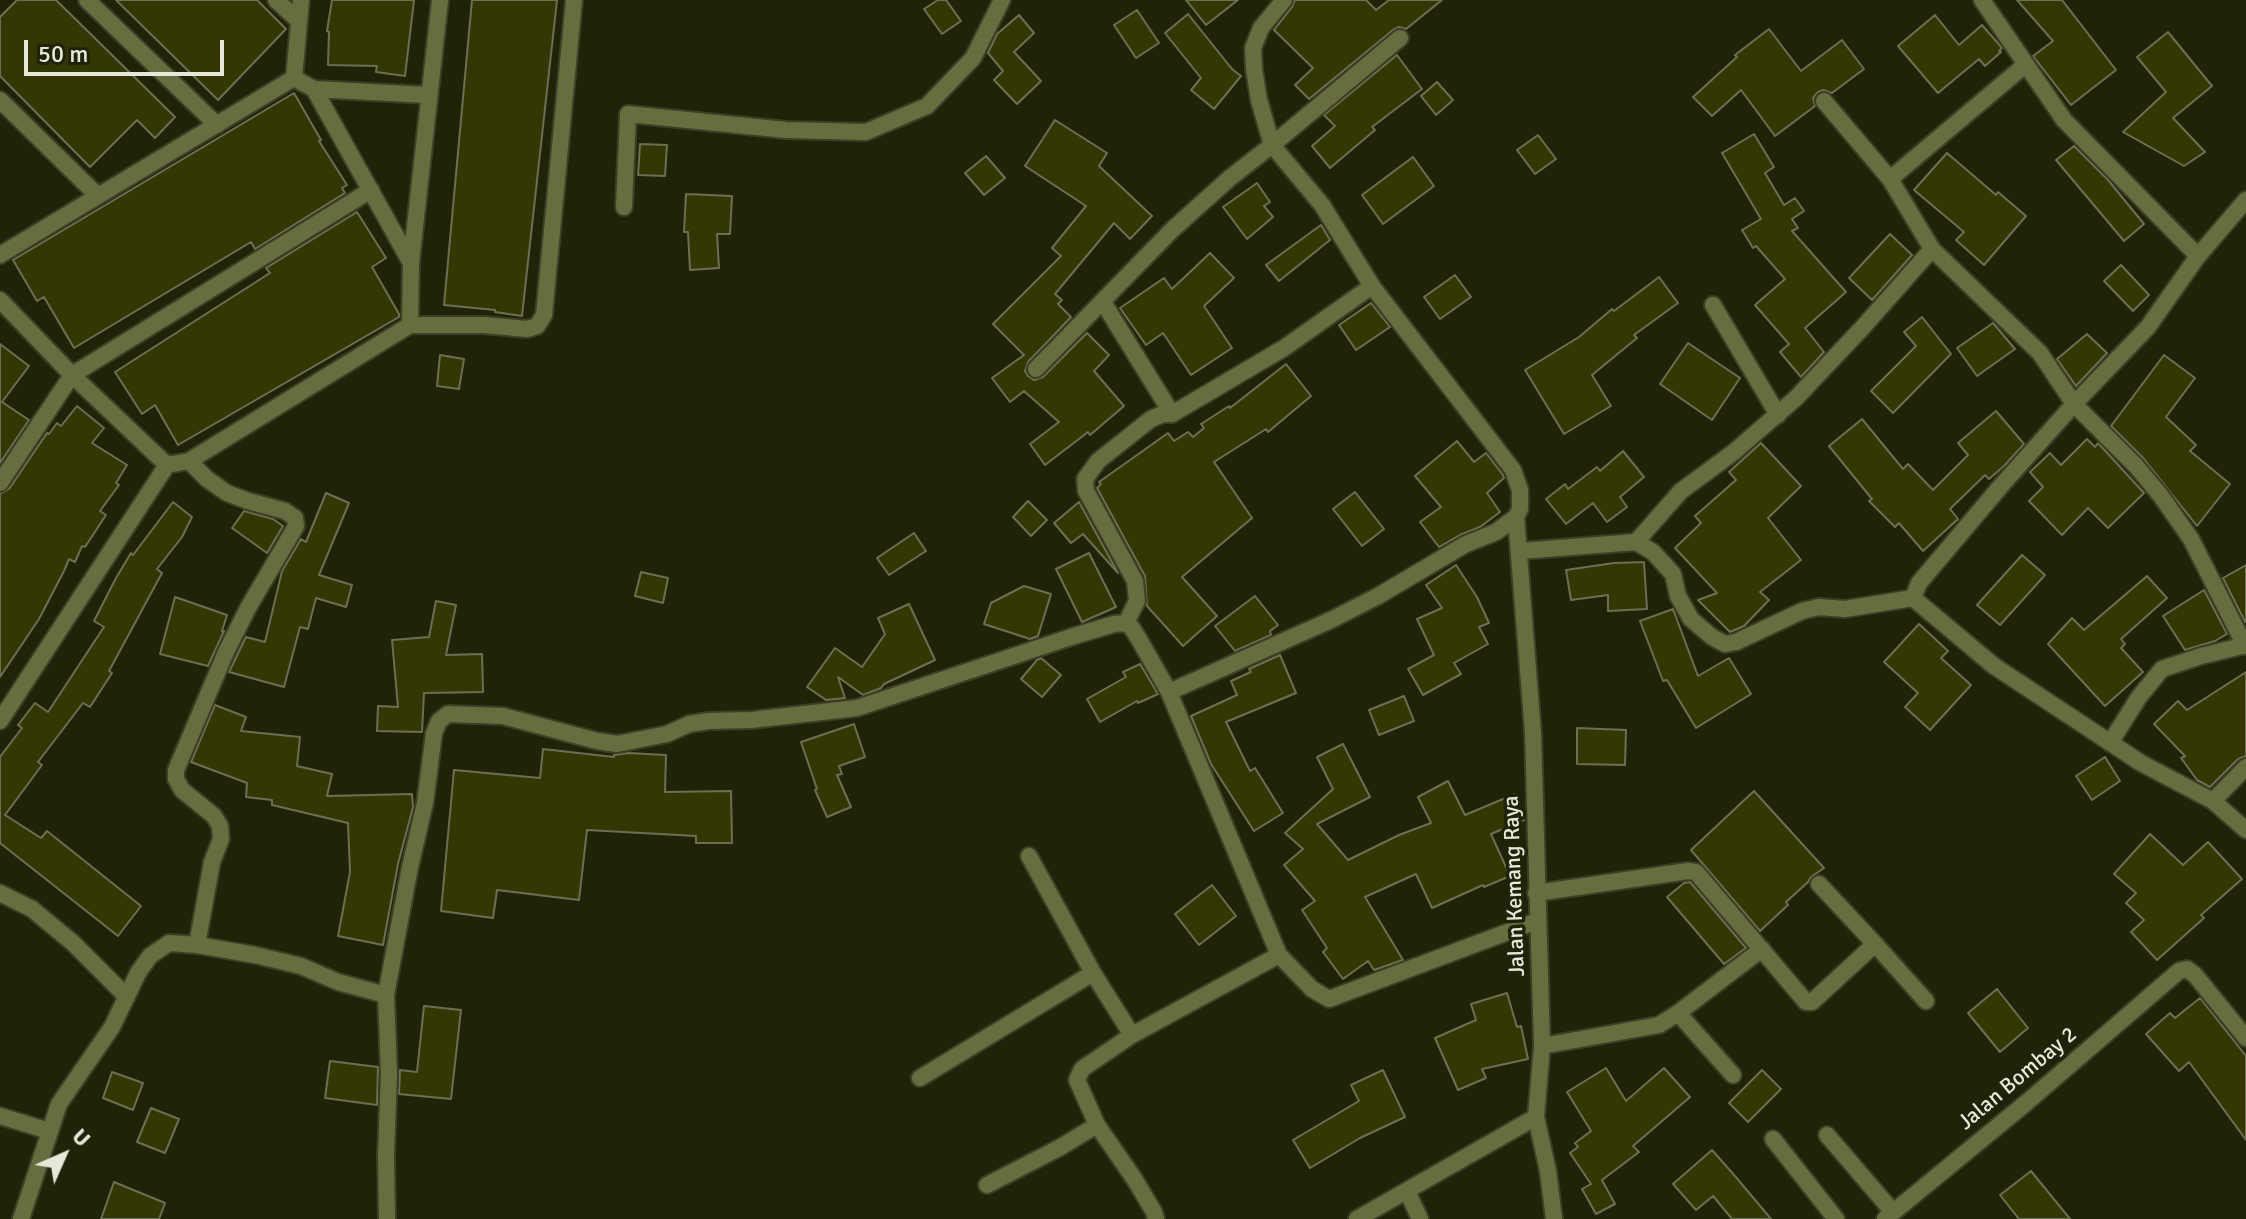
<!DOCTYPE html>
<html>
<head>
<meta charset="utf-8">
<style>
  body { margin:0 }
  #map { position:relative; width:2246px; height:1219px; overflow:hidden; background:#202308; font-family:Signika,sans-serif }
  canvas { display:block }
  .north { position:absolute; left:24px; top:1115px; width:80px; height:80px; -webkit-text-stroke:6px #202308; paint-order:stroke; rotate:45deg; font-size:22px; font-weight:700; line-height:32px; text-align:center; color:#e6e9d9 }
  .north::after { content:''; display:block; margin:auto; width:28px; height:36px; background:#e6e9d9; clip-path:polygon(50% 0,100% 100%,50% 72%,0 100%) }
  .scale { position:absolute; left:24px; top:40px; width:200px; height:36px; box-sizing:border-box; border:4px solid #e6e9d9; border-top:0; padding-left:10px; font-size:24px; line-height:28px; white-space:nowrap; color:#e6e9d9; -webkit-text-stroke:6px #202308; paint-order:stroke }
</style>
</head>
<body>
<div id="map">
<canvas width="2246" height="1219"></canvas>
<div class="north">U</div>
<div class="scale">50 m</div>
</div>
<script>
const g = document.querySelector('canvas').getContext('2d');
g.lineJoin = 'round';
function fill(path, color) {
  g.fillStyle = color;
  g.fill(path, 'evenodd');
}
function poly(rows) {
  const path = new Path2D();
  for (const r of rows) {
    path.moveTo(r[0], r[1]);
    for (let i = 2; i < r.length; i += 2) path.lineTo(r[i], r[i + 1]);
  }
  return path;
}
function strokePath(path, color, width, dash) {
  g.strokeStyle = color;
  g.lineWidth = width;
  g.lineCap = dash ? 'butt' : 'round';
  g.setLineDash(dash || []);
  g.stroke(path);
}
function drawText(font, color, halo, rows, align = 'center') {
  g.font = font + ' Signika,sans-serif';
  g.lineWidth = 7;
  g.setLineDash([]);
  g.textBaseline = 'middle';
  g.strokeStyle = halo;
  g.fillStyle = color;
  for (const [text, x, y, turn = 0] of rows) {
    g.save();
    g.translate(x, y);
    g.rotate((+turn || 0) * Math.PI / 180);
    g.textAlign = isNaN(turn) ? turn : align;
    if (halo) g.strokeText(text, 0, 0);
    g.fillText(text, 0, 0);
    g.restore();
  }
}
const building = poly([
  [17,0,56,0,175,117,155,138,137,120,90,167,0,76,0,17,17,0],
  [116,0,257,0,286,29,218,100,116,0],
  [332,0,414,0,405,76,376,72,377,66,328,65,329,32,327,31,332,0],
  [472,0,557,0,522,316,495,312,495,310,444,305,472,0],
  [938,0,946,0,961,21,942,34,924,9,938,0],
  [1186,0,1238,0,1206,25,1186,0],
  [1295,0,1366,0,1376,10,1389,0,1442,0,1406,29,1399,27,1393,30,1309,99,1295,85,1313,68,1274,30,1292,7,1295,0],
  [2017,0,2062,0,2116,70,2071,105,2033,56,2053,41,2017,0],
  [1137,10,1159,43,1136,58,1114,25,1137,10],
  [1188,14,1232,69,1241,76,1214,109,1191,90,1201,78,1165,33,1188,14],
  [1019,15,1034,33,1014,52,1041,81,1017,104,994,80,1003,71,988,53,997,34,1019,15],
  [1935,15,1959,45,1982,25,2002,48,1999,51,2001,52,1985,66,1979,59,1938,93,1898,46,1935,15],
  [1769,29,1801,71,1842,40,1864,69,1832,93,1823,90,1818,92,1813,98,1815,106,1775,136,1741,90,1712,116,1693,97,1737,57,1735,55,1769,29],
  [2168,32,2212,86,2173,118,2205,152,2184,166,2123,132,2166,92,2137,57,2168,32],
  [1397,55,1422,89,1372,127,1375,130,1330,168,1312,146,1335,126,1324,115,1397,55],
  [1437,82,1453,100,1436,115,1421,96,1437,82],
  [294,93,321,140,319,141,347,185,342,188,345,193,255,249,251,242,74,348,44,297,37,301,13,260,294,93],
  [1055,120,1107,153,1099,166,1152,216,1130,239,1114,223,1055,294,1062,300,1058,304,1071,317,1028,362,1025,371,1028,376,1034,380,1043,377,1087,333,1109,355,1094,371,1124,406,1090,435,1088,432,1045,465,1030,444,1059,422,1024,391,1010,402,992,378,1024,355,993,324,1061,256,1052,248,1086,206,1025,166,1055,120],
  [1754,134,1774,167,1765,173,1784,205,1795,198,1804,211,1792,219,1798,228,1792,231,1846,292,1805,328,1824,352,1801,377,1780,352,1789,344,1755,305,1785,279,1756,246,1753,248,1742,230,1761,219,1722,153,1754,134],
  [1538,135,1556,159,1535,174,1517,150,1538,135],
  [640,144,667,145,665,176,638,175,640,144],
  [2074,146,2108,180,2144,224,2124,241,2056,160,2074,146],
  [1947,153,1996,195,1998,192,2026,216,1984,265,1956,240,1964,232,1914,190,1947,153],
  [986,156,1005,178,984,195,965,173,986,156],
  [1413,157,1434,186,1383,224,1362,195,1413,157],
  [1257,183,1270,202,1264,206,1273,217,1247,239,1223,207,1257,183],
  [686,194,732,196,730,234,717,234,719,268,690,270,688,232,684,232,686,194],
  [357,212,386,258,372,267,399,314,399,317,178,445,155,405,142,414,115,372,270,273,266,268,357,212],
  [1321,225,1330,240,1279,281,1266,265,1321,225],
  [1890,234,1912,255,1872,300,1849,278,1890,234],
  [1210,253,1234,278,1204,306,1232,348,1191,375,1163,333,1146,345,1120,308,1164,278,1172,289,1210,253],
  [2121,265,2149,295,2133,311,2104,281,2121,265],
  [1455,275,1471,297,1440,319,1424,297,1455,275],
  [1659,277,1678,303,1634,335,1637,338,1592,375,1611,406,1564,434,1525,370,1579,337,1612,309,1614,311,1659,277],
  [1371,303,1390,327,1356,350,1339,325,1371,303],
  [1922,317,1951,354,1893,413,1871,391,1916,346,1904,332,1922,317],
  [1993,323,2015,349,1977,376,1957,348,1993,323],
  [2087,334,2107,353,2076,386,2057,359,2087,334],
  [1688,343,1740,378,1712,420,1660,384,1688,343],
  [0,344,29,366,2,402,29,420,0,463,0,344],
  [440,355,464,359,459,389,437,386,440,355],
  [2164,355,2195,378,2166,417,2196,445,2190,451,2230,484,2197,526,2144,459,2111,426,2164,355],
  [1286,364,1311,396,1268,432,1266,429,1214,462,1252,518,1182,577,1217,616,1183,646,1147,606,1145,576,1097,488,1101,484,1099,482,1168,433,1174,441,1188,432,1193,437,1204,428,1201,424,1229,406,1230,408,1286,364],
  [77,406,104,428,92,443,127,465,116,483,119,485,100,511,106,515,85,547,82,546,75,562,69,559,64,571,39,619,0,677,0,494,9,489,47,433,49,434,57,423,61,426,77,406],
  [1996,411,2024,444,2004,466,1989,479,1985,475,1950,509,1958,519,1923,551,1899,523,1895,527,1869,501,1872,499,1829,446,1862,419,1903,469,1908,464,1933,490,1968,455,1958,443,1996,411],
  [2087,439,2095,447,2098,443,2144,493,2108,528,2088,508,2062,535,2029,501,2043,487,2030,472,2050,453,2061,465,2087,439],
  [1457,441,1474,462,1486,453,1503,475,1504,478,1487,493,1500,512,1480,527,1460,535,1439,547,1420,522,1441,507,1415,476,1457,441],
  [1761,443,1801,486,1768,518,1801,560,1760,592,1769,600,1744,626,1730,632,1698,600,1717,593,1675,548,1701,523,1695,516,1736,480,1729,472,1761,443],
  [1623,451,1644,477,1620,497,1627,507,1607,522,1593,503,1566,524,1546,499,1565,484,1568,489,1597,467,1600,471,1623,451],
  [1355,492,1384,529,1362,546,1333,509,1355,492],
  [326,493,349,503,319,575,352,585,346,607,316,598,308,629,300,627,284,687,229,672,246,637,265,642,282,571,301,539,306,542,326,493],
  [1028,501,1047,520,1031,536,1013,517,1028,501],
  [173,502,192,517,182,537,157,569,162,573,109,671,112,673,90,707,83,703,38,762,42,765,5,815,41,838,47,831,141,906,118,936,0,843,0,757,22,728,18,725,35,703,48,712,104,627,94,621,116,578,131,553,133,555,173,502],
  [1079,502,1118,573,1083,534,1071,543,1054,523,1079,502],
  [244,511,273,519,283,526,267,553,232,528,244,511],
  [914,533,926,551,889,575,877,558,914,533],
  [1089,553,1116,607,1082,622,1056,569,1089,553],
  [2022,555,2045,575,2000,625,1977,605,2022,555],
  [1644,562,1647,609,1608,611,1608,595,1571,600,1566,570,1614,563,1644,562],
  [1456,565,1477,597,1489,623,1479,627,1488,644,1454,663,1461,674,1423,695,1408,669,1434,655,1417,619,1442,608,1426,585,1456,565],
  [2246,565,2246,622,2245,622,2223,578,2246,565],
  [641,572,668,578,663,603,635,596,641,572],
  [2147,576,2167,598,2121,639,2125,644,2121,648,2143,672,2105,706,2048,644,2072,618,2084,630,2147,576],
  [1024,586,1051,594,1038,636,1030,639,984,624,991,603,1024,586],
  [2204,590,2227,634,2215,641,2185,650,2163,616,2204,590],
  [1255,596,1278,625,1270,631,1271,635,1235,651,1215,626,1255,596],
  [175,597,227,615,222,631,224,631,208,666,160,654,175,597],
  [436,601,456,605,446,655,482,654,483,692,424,693,422,732,377,731,378,706,398,707,392,640,429,637,436,601],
  [909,604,935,660,884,684,881,688,863,695,838,677,845,698,826,700,807,687,835,648,862,667,885,634,878,618,909,604],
  [1673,609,1698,676,1729,658,1751,694,1696,728,1667,680,1663,681,1640,621,1673,609],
  [1919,624,1948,651,1941,658,1971,685,1930,730,1905,707,1918,693,1884,662,1919,624],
  [1280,655,1296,693,1226,722,1250,771,1255,768,1283,813,1254,831,1211,764,1191,716,1237,695,1231,681,1251,672,1249,669,1280,655],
  [1041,658,1061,675,1042,697,1021,679,1037,660,1041,658],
  [1140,664,1158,694,1138,703,1137,701,1100,722,1087,699,1126,677,1123,672,1140,664],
  [2246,672,2246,756,2238,759,2210,787,2197,780,2181,758,2185,756,2154,724,2178,701,2187,710,2246,672],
  [1404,696,1414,721,1379,735,1369,710,1404,696],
  [215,705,246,717,241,731,300,737,297,766,332,774,327,796,412,794,413,807,398,864,383,945,338,936,350,872,348,823,272,805,272,800,246,797,247,783,191,762,215,705],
  [854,724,865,757,839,766,842,774,837,775,851,807,827,817,815,790,817,789,801,742,854,724],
  [1577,728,1626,730,1625,765,1577,764,1577,728],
  [1343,744,1370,797,1317,824,1348,860,1399,835,1431,823,1418,797,1448,781,1465,815,1515,794,1524,820,1491,834,1510,876,1484,887,1483,885,1432,908,1416,874,1365,897,1403,960,1374,970,1368,961,1343,979,1323,952,1327,948,1302,910,1315,901,1284,865,1303,849,1285,833,1333,789,1317,757,1343,744],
  [543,749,614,757,614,755,628,753,666,755,665,792,731,791,732,843,696,843,696,836,587,830,579,900,497,890,493,918,441,911,454,770,540,778,543,749],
  [2105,757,2120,781,2092,800,2076,776,2105,757],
  [1754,791,1824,868,1811,877,1808,882,1786,902,1788,905,1760,931,1691,850,1754,791],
  [2150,834,2183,865,2208,842,2242,879,2201,915,2204,918,2157,960,2131,932,2144,920,2126,903,2136,893,2114,874,2150,834],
  [1690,882,1746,948,1724,964,1667,897,1684,883,1690,882],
  [1212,885,1236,916,1199,945,1175,914,1212,885],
  [1997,989,2028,1028,2000,1052,1968,1013,1997,989],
  [1507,993,1517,1027,1521,1026,1528,1059,1482,1069,1486,1078,1458,1090,1435,1038,1476,1020,1471,1004,1507,993],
  [2200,998,2246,1056,2246,1140,2189,1062,2179,1071,2146,1034,2170,1013,2175,1018,2200,998],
  [424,1006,461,1010,451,1099,399,1094,400,1070,417,1072,424,1006],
  [330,1061,378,1067,377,1105,325,1098,330,1061],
  [1606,1068,1626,1101,1664,1068,1690,1097,1633,1146,1639,1152,1602,1180,1615,1204,1596,1214,1582,1189,1591,1184,1570,1153,1578,1147,1575,1143,1591,1131,1567,1092,1606,1068],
  [1383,1070,1405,1117,1360,1138,1310,1168,1293,1140,1359,1101,1351,1085,1383,1070],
  [1762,1070,1781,1089,1748,1122,1729,1103,1762,1070],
  [112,1072,143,1083,133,1110,103,1098,112,1072],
  [151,1108,179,1119,165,1153,137,1142,151,1108],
  [1712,1150,1735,1176,1771,1219,1732,1219,1713,1196,1696,1210,1673,1184,1712,1150],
  [2031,1171,2070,1219,2019,1219,2000,1195,2031,1171],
  [114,1182,165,1203,159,1219,101,1219,114,1182]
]);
fill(building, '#343704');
strokePath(building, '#6c7053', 2);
const minor = poly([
  [87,0,217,125],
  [276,0,299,21],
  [1284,0,1261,28,1253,48,1254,69,1259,100,1272,145,1322,205,1372,286,1513,470,1520,490,1520,509,1516,517,1533,733,1542,1046,1536,1117,1548,1171,1554,1219],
  [1982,0,2064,120,2198,256],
  [294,78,301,0],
  [314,89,411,263],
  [0,100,97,195],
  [1824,101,1890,179,1932,249,2040,353,2074,404,2136,466,2161,496,2191,539,2245,646],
  [1890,179,2025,65],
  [624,207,628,114,786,130,866,132,927,106,973,58,1002,0],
  [0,255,294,78,314,89,428,95],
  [0,300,72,375,167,465,189,461,410,325,484,325,527,329,537,326,544,315,574,0],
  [1103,302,1172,414],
  [1713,305,1778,415],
  [410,325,411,263,440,0],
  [1036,369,1173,229,1231,177,1272,145,1400,38],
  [189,461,207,479,227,493,248,501,285,511,295,518,296,526,248,608,226,652,176,770,176,779,182,790,214,816,220,826,221,839,212,862,197,945],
  [0,483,72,375,371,190],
  [1636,542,1681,491,1734,452,1796,398,1864,326,1932,249],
  [1520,551,1636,542,1653,552,1673,574,1678,596,1691,619,1712,637,1725,644,1736,642,1802,611,1819,607,1845,609,1913,598,1994,666,2141,763,2213,801,2246,830],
  [1913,598,1919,583,2000,487,2074,404,2148,327,2198,256,2246,200],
  [1126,623,1137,601,1135,581,1086,491,1085,479,1098,461,1151,419,1163,414,1172,414,1284,348,1372,286],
  [1169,692,1279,955,1312,989,1329,999,1537,921],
  [0,721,167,465],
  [2110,743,2139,697,2162,669,2201,656,2246,645],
  [2213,801,2246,767],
  [1029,856,1093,973,1132,1035],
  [0,893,32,909,73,943,127,997],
  [1536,893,1688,871,1696,872,1806,1002,1812,1002,1875,944,1819,884],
  [1875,944,1926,1001],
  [1678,1013,1733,1075],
  [1542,1046,1659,1025,1678,1013,1762,949],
  [920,1078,1093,973],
  [0,1116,49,1131],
  [1097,1125,1135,1180,1154,1212,1156,1219],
  [1827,1135,1893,1212],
  [1773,1139,1836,1219],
  [987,1185,1059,1148,1097,1125,1077,1080,1082,1069,1132,1035,1279,955],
  [1407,1191,1420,1219],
  [21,1219,59,1104,112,1027,138,973,150,956,169,943,197,945,255,955,301,966,338,982,386,995],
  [387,1219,386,1155,389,1073,386,995,410,867,425,803,434,733,439,721,448,714,503,716,597,741,617,744,667,734,689,724,709,721,751,720,857,708,1074,636,1114,624,1126,623,1132,628,1140,641,1169,692,1331,620,1378,596,1466,544,1496,532,1516,517],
  [1357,1219,1536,1117],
  [1885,1219,2026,1103,2179,971,2187,969,2195,975,2246,1038]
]);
strokePath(minor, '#3c3f25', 20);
strokePath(minor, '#686d40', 16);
drawText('22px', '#e6e9d9', '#202308', [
  ["Jalan Kemang Raya",1515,886,-92],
  ["Jalan Bombay 2",2018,1079,-40]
]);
</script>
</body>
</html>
